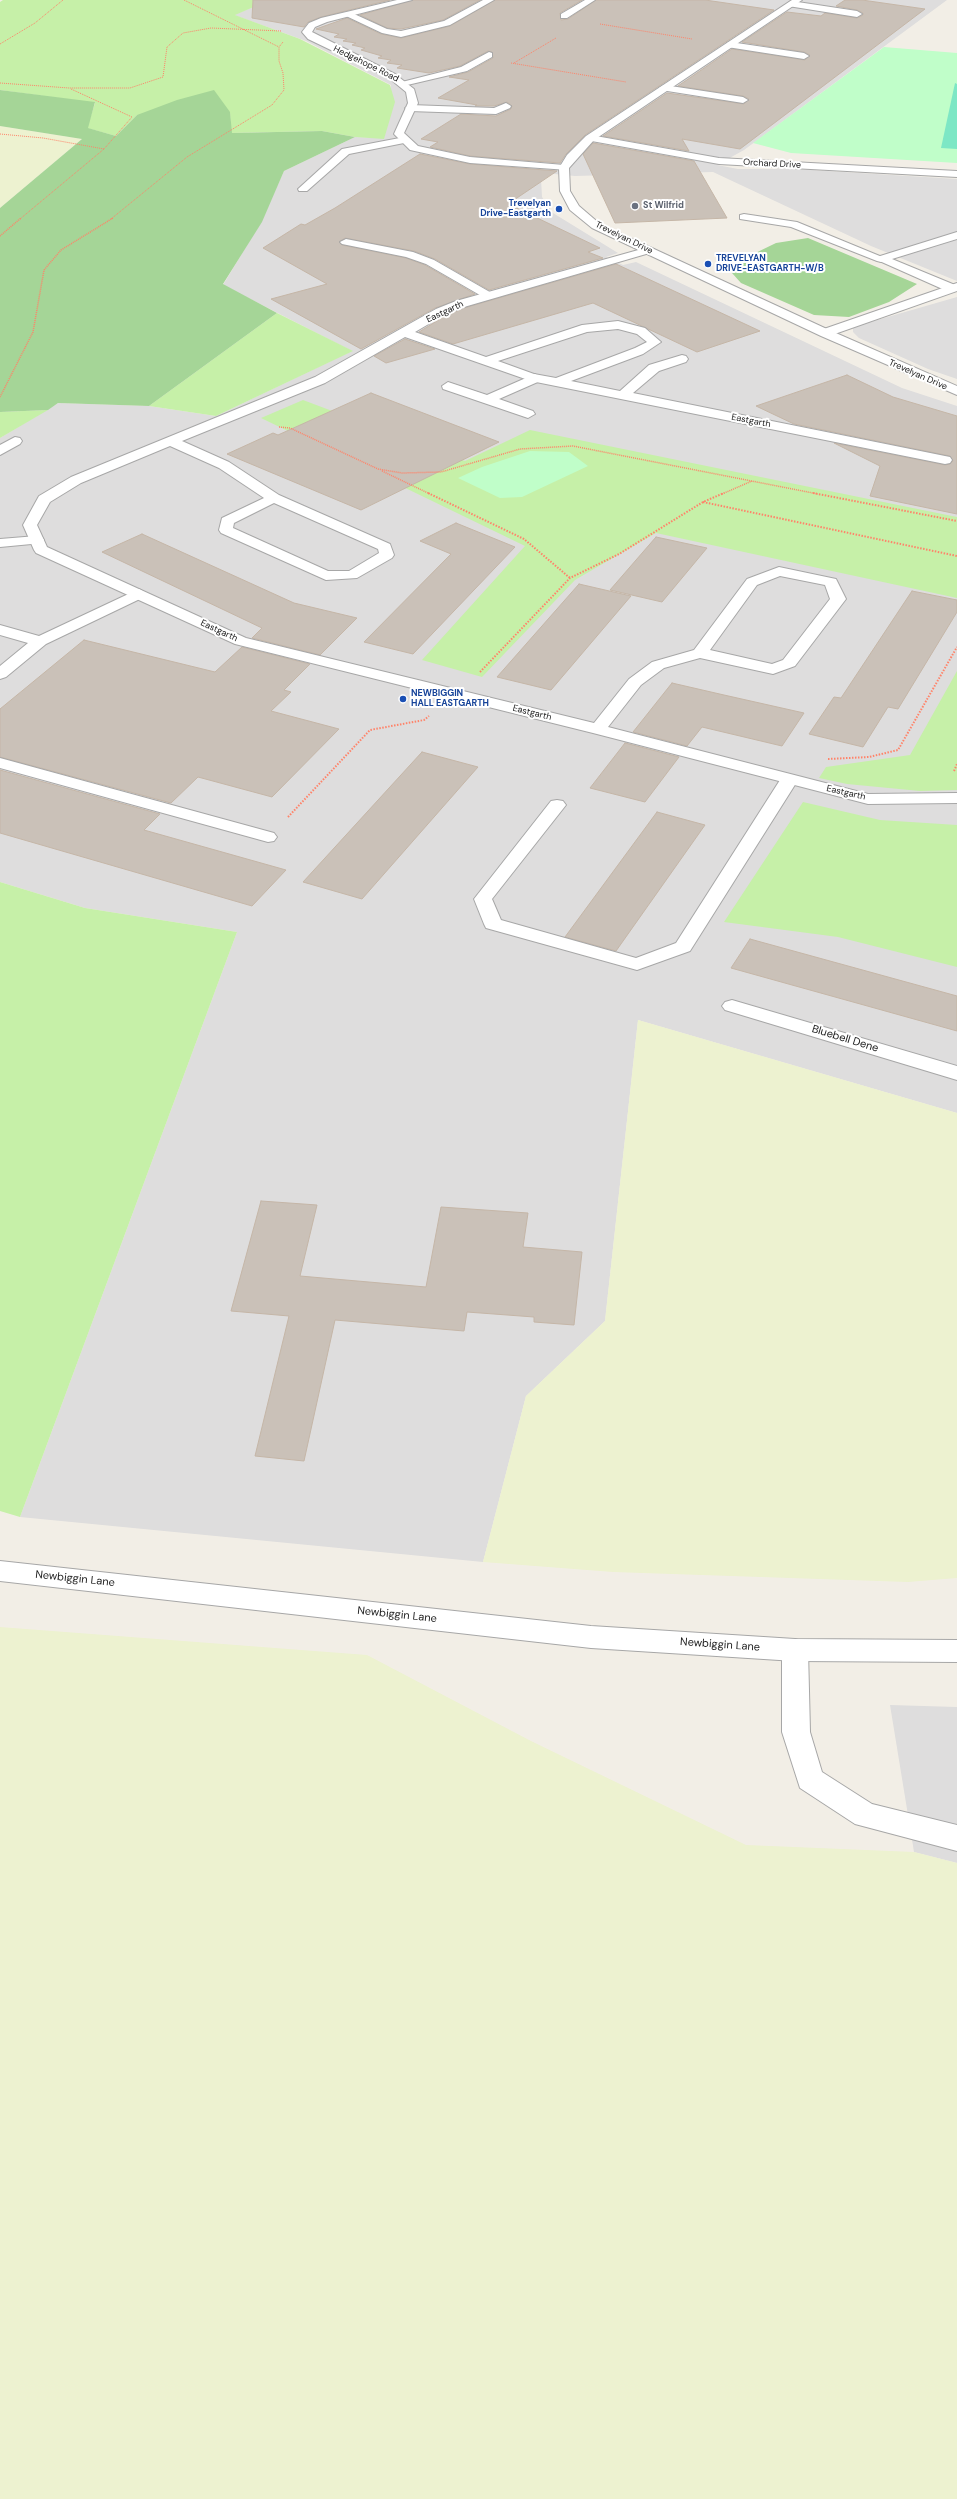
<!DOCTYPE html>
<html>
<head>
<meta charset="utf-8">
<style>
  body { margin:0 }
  canvas { display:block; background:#f2eee6 }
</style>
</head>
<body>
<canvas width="957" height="2499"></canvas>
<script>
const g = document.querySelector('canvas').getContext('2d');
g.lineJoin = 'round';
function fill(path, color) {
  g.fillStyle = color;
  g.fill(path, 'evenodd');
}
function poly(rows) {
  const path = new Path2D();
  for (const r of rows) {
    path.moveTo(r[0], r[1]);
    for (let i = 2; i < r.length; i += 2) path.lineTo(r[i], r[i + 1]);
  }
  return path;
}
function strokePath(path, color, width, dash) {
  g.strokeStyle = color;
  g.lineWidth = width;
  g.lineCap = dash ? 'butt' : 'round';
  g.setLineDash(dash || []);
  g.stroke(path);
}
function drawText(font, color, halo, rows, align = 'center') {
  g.font = font + ' "DM Sans",sans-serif';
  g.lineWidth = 4;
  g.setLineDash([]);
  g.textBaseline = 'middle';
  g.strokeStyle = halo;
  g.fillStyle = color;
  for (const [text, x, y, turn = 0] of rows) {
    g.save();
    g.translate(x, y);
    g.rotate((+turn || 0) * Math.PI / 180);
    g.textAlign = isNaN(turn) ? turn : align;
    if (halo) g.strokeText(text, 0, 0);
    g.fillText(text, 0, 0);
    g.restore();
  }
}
fill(poly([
  [270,0,947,0,744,150,717,165,738,169,795,169,957,179,957,281,871,246,713,172,575,176,544,173,541,178,542,197,553,213,618,253,606,257,623,265,636,262,902,388,957,406,957,1113,638,1020,605,1321,526,1396,483,1562,20,1517,237,932,85,908,0,882,0,438,58,403,149,406,216,416,352,351,223,285,261,222,284,171,355,137,384,138,391,85,306,41,234,15],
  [957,297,957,379,928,369,859,338,853,332,853,327],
  [890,1705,957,1707,957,1863,914,1852]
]), '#dedddd');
fill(poly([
  [0,126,82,139,0,208],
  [638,1020,957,1113,957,1578,908,1582,613,1572,483,1562,526,1396,605,1321],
  [0,1627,367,1655,531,1741,746,1845,914,1852,957,1863,957,2499,0,2499]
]), '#edf2d0');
fill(poly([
  [3,0,270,0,235,15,300,39,390,85,395,102,384,139,355,137,322,131,231,133,230,112,137,115,116,136,87,128,95,103,0,90,0,2],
  [277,313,353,351,216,416,149,406],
  [303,400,465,461,530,430,957,517,957,598,656,533,575,580,482,677,422,660,525,546,261,418],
  [48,410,0,438,0,412],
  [957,671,957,790,920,791,847,784,819,778,826,767,910,755],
  [803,802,880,820,957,825,957,967,838,937,724,922],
  [0,882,85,908,237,932,20,1517,0,1511]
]), '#c6f0a8');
fill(poly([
  [0,90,95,102,88,128,116,136,137,115,177,100,214,90,230,112,232,133,322,131,355,137,284,171,262,222,223,284,277,313,149,406,58,403,48,410,0,412,0,208,82,139,0,126],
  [808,238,917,284,889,302,849,317,814,315,741,283,732,273,743,259,776,243]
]), '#a5d597');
fill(poly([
  [884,47,957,53,957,163,791,153,753,143],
  [530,451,569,452,588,466,522,497,500,498,458,478,482,467]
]), '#c0fec9');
fill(poly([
  [955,83,957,84,957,149,941,148]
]), '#7de7c5');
const building = poly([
  [253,0,390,0,321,17,308,22,304,27,252,18,253,0],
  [413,0,480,0,443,20,401,29,387,28,360,15,413,0],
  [495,0,582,0,560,13,561,20,568,19,596,0,705,0,774,10,585,135,566,154,560,163,470,156,430,147,438,142,421,139,461,114,496,116,511,109,512,106,507,102,494,106,475,106,477,105,438,98,469,80,449,77,468,72,493,58,492,52,488,51,460,66,429,73,397,68,402,65,387,63,391,60,378,58,382,56,361,50,365,48,352,45,356,43,343,41,347,39,334,37,339,34,316,29,347,18,381,34,401,38,450,26,495,0],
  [845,0,862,0,925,9,740,149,682,139,689,151,603,136,667,93,744,104,749,99,743,96,678,86,732,49,805,60,810,55,804,52,742,42,787,12,821,16,825,13,857,18,863,15,863,13,857,10,836,6,845,0],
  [593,143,694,161,727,218,615,223,583,154,593,143],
  [420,154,470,164,557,171,508,204,600,248,588,252,603,258,489,290,435,259,414,251,345,238,339,242,342,245,406,258,425,265,475,294,435,308,361,349,271,299,327,284,263,248,301,224,305,225,335,208,420,154],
  [616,264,760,331,697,352,593,303,453,344,419,332,445,316,464,308,616,264],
  [405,339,435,349,386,363,374,356,405,339],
  [847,375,893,397,957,416,957,514,870,496,880,466,834,443,945,465,950,464,953,461,950,456,794,424,756,406,847,375],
  [371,393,499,442,361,510,227,454,273,433,278,435,371,393],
  [456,523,515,547,413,654,364,642,451,554,420,541,456,523],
  [142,534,294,603,357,618,320,655,252,638,262,628,102,552,142,534],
  [656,537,707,548,662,602,610,590,656,537],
  [579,584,631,596,551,690,497,677,579,584],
  [912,591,957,600,957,612,898,709,888,707,863,747,809,734,834,697,841,698,912,591],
  [84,640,215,672,242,647,310,664,284,690,291,692,271,711,339,729,272,797,198,777,171,803,0,757,0,709,84,640],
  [672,683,724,695,804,713,782,746,702,727,687,746,633,732,672,683],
  [625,743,679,757,645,802,590,788,625,743],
  [422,752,478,767,362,899,303,882,422,752],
  [0,770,160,814,144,830,286,870,252,906,0,833,0,770],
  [657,812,705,825,616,951,565,937,657,812],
  [750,939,957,996,957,1031,731,968,750,939],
  [261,1201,317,1205,300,1276,426,1287,441,1207,528,1213,523,1247,582,1252,574,1325,534,1322,534,1317,467,1312,464,1331,335,1320,304,1461,255,1456,289,1316,231,1311,261,1201]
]);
fill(building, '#cac1b8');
strokePath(building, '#c5b6a7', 1);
const service = poly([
  [483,0,494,0,450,25,401,37,382,33,344,15,352,13,387,29,401,31,444,21,483,0],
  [585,0,595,0,567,18,561,18,561,14,585,0],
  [791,1,857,11,862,14,857,17,788,6,787,4,791,1],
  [730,42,804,53,809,56,804,59,727,47,727,43,730,42],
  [489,52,492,53,492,57,467,71,403,86,398,83,461,67,489,52],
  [664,85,743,97,748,100,743,103,661,90,659,88,664,85],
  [506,103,511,106,510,108,496,114,410,111,405,108,410,105,494,108,506,103],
  [405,137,410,140,409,142,349,154,307,191,299,191,298,189,342,149,405,137],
  [744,214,797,222,887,259,881,262,877,261,791,227,740,219,740,215,744,214],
  [346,239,413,252,434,260,495,295,493,298,485,298,426,264,406,257,342,244,340,242,346,239],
  [957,283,957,291,829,336,825,337,819,333,821,330,957,283],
  [535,374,541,378,540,381,499,399,533,411,535,414,528,418,443,389,442,386,448,382,487,395,535,374],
  [15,437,20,438,22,441,20,444,0,455,0,445,15,437],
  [37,536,42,537,44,540,42,543,0,547,0,539,37,536],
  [139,589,147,594,144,597,46,644,6,677,0,679,0,666,28,643,0,635,0,625,39,636,139,589],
  [0,758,274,833,277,837,274,841,268,842,0,768,0,758],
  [789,775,795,776,798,780,690,951,637,970,486,928,484,924,474,899,551,801,557,800,563,801,566,805,492,899,501,920,636,958,676,943,780,780,783,776,789,775]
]);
const minor = poly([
  [397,0,412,0,327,22,315,27,312,32,395,74,414,89,418,103,404,133,418,146,470,157,564,165,569,168,568,170,470,163,410,150,394,134,408,103,406,92,389,78,308,39,302,32,309,23,321,18,397,0],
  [590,135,719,158,957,171,957,177,719,164,586,140,585,138,590,135],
  [957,232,957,239,892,259,955,285,957,288,955,291,947,291,875,259,877,257,957,232],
  [649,247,655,250,653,252,464,307,444,315,415,332,486,357,582,325,618,321,645,328,661,342,643,354,571,381,620,391,649,365,682,355,686,356,688,359,686,362,659,371,633,393,945,456,950,457,952,460,950,463,945,464,531,381,405,337,325,383,182,441,229,462,279,495,390,544,394,555,392,558,357,578,326,580,221,533,219,530,222,518,264,498,219,468,170,446,81,483,50,502,37,525,47,547,246,638,594,723,629,679,652,662,694,650,747,579,779,567,836,579,846,599,795,666,773,674,700,658,664,668,641,685,608,727,868,794,957,793,957,803,868,804,593,733,235,644,36,553,34,550,23,525,39,496,71,477,315,377,436,309,456,301,649,247],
  [618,329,637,334,647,342,635,348,556,378,534,374,498,361,587,332,618,329],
  [274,503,378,549,379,553,349,571,328,571,233,528,234,523,274,503],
  [780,576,825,585,830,599,783,660,772,664,710,650,757,585,780,576],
  [732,1000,957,1066,957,1080,725,1010,722,1006,725,1002,732,1000],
  [795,1639,804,1642,808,1650,810,1732,822,1772,872,1804,957,1825,957,1851,855,1824,800,1788,782,1732,782,1650,786,1642,795,1639]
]);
const tertiary = poly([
  [792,0,802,0,594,140,569,168,570,191,579,206,600,224,829,330,957,386,957,395,821,336,592,228,570,210,560,191,559,168,567,155,586,136,792,0],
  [0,1561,591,1626,795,1639,957,1640,957,1662,795,1661,591,1648,0,1581,0,1561]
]);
strokePath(service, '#a7a7a7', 2);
strokePath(minor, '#a7a7a7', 2);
strokePath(tertiary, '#a7a7a7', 2);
strokePath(poly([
  [184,0,279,47],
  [600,24,692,39],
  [0,44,35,23,63,0],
  [511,63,626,82],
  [514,63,556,38],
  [0,83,69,88,130,88,163,77,167,47,183,33,211,28,281,31],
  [0,134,43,138,104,149],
  [20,219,104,149,132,117,71,89],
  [111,219,187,157,272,105,284,90,283,73,279,61,279,47,283,42]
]), '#ff8369', 1, [1, 1]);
strokePath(poly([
  [0,236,21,218],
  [0,397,33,332,44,270,61,250,113,218],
  [279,427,290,428,378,469,402,473,441,472,520,449,573,446,818,494],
  [382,471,430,494],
  [722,494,752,481]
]), '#ff8369', 1.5, [1, 1]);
strokePath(poly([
  [428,493,524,539,570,578],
  [813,493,957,521],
  [703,502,957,556],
  [480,672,570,578,619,554,703,502,724,493],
  [828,759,869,757,898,750,957,647],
  [954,771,957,764],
  [288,817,370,730,424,720,429,716]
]), '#ff8369', 2, [1.5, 1.5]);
fill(service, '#fff');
fill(minor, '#fff');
fill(tertiary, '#fff');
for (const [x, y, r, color] of [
  [635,206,4,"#6b7280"],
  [559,209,4,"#1a4fb4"],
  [708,264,4,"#1a4fb4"],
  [403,699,4,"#1a4fb4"]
]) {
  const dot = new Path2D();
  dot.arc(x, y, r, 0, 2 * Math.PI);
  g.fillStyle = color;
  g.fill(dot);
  strokePath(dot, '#fff', 1.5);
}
drawText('9px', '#202020', '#fff', [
  ["Hedgehope Road",366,64,26],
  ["Orchard Drive",772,164,3],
  ["Trevelyan Drive",624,238,26],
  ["Eastgarth",445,312,-25],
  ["Trevelyan Drive",918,375,24],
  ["Eastgarth",751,421,11],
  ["Eastgarth",219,631,25],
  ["Eastgarth",532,713,14],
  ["Eastgarth",846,793,13]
]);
drawText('bold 9px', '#164399', '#fff', [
  ["Trevelyan",551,204,"right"],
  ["Drive-Eastgarth",551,214,"right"],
  ["TREVELYAN",716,259],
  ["DRIVE-EASTGARTH-W/B",716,269],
  ["NEWBIGGIN",411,694],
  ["HALL EASTGARTH",411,704]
], 'left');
drawText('bold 9px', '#5b616d', '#fff', [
  ["St Wilfrid",643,206]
], 'left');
drawText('11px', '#202020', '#fff', [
  ["Bluebell Dene",845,1039,17],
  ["Newbiggin Lane",75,1579,6],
  ["Newbiggin Lane",397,1615,6],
  ["Newbiggin Lane",720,1645,4]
]);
</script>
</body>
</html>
